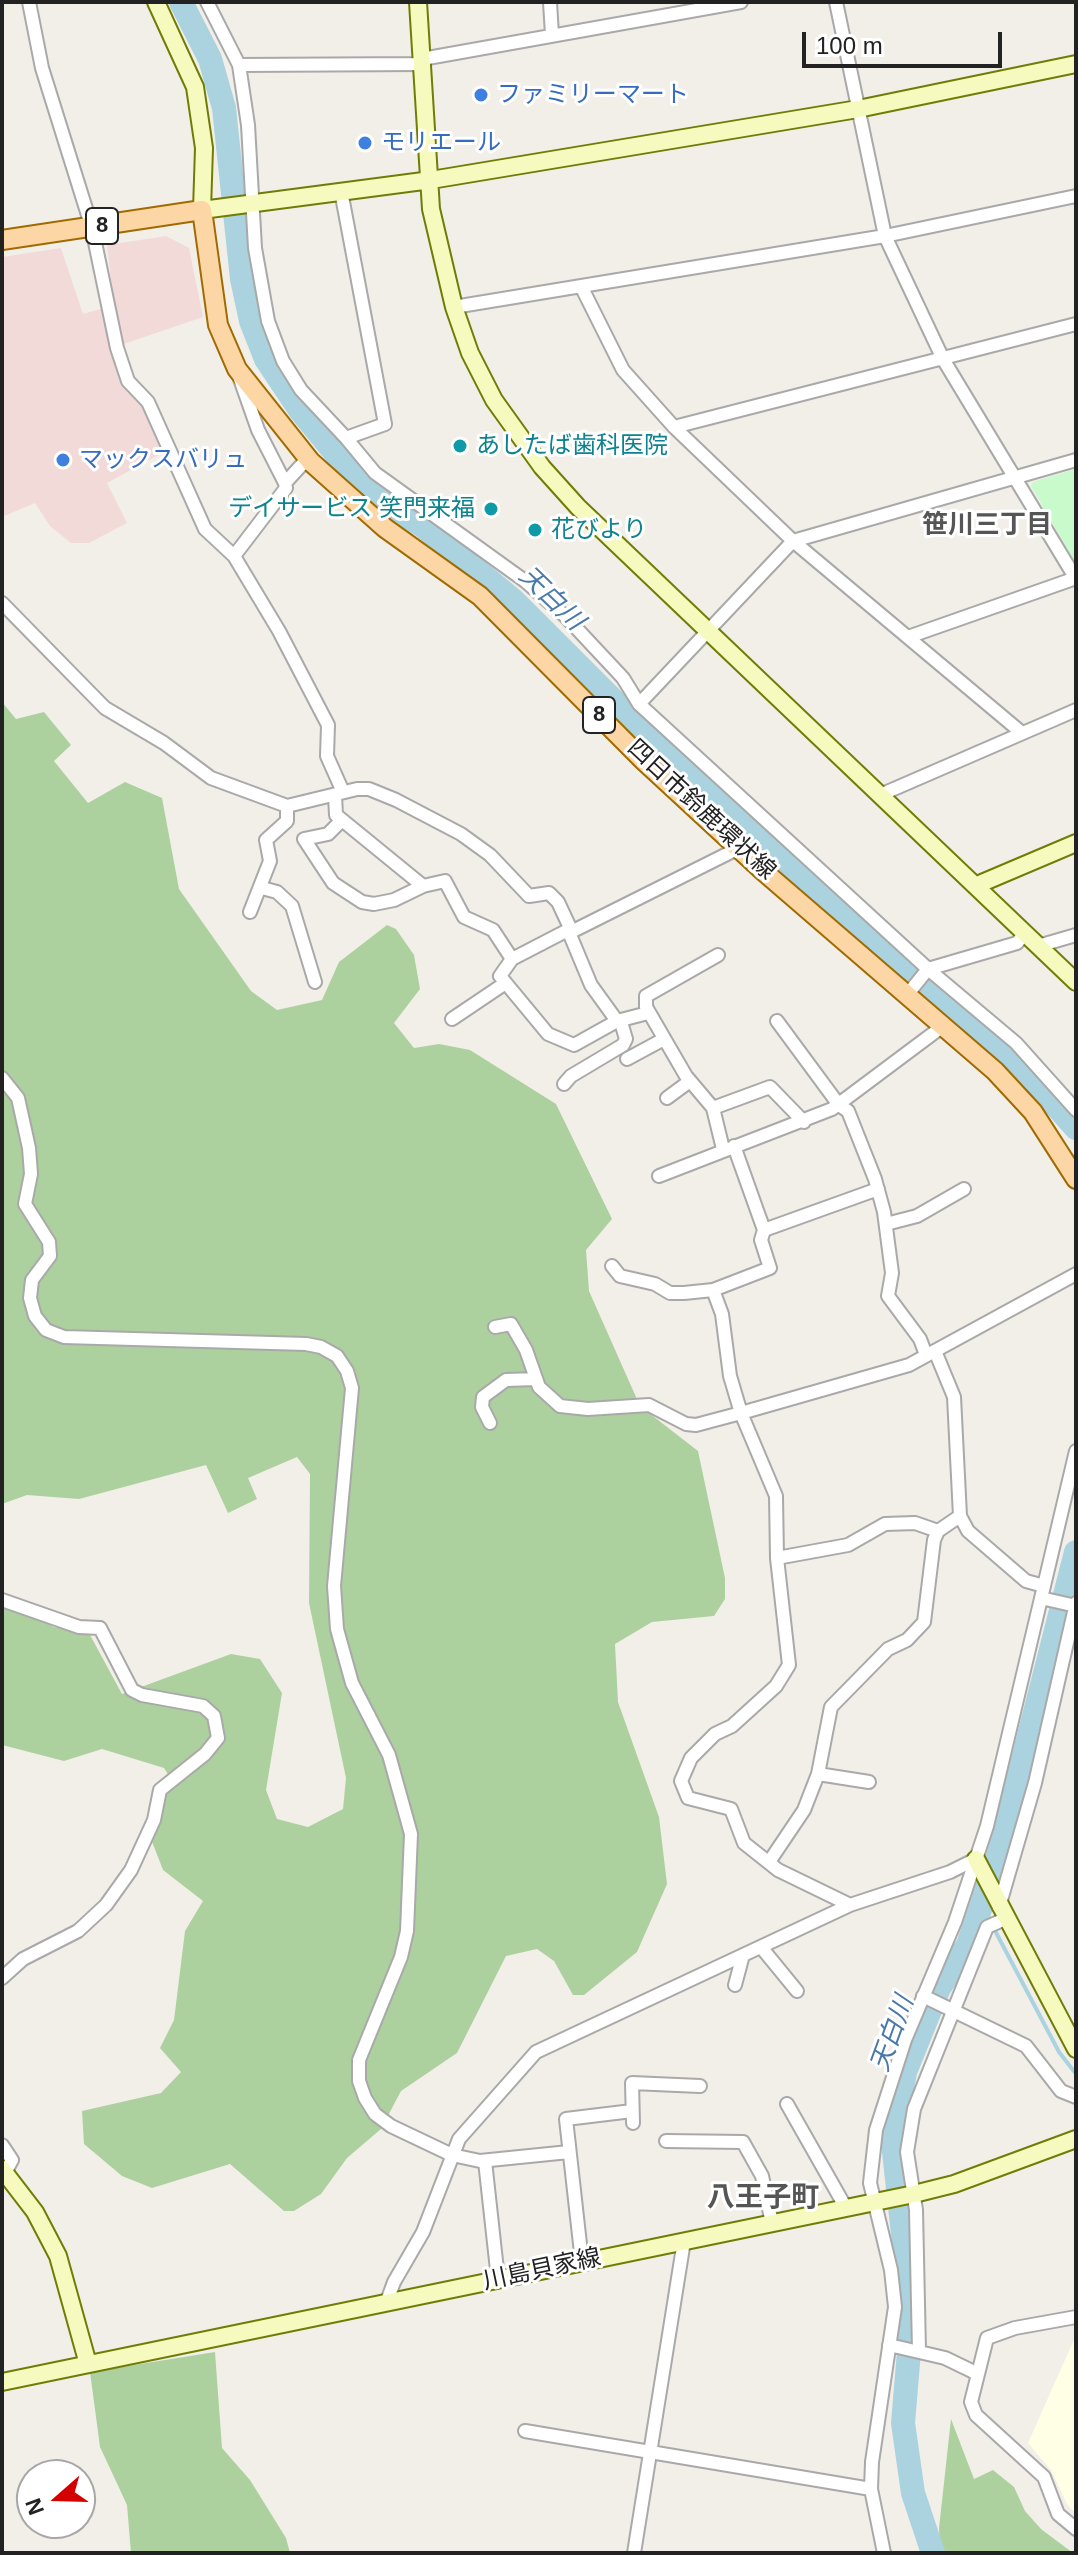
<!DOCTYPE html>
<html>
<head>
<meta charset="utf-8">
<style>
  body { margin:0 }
  #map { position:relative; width:1078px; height:2555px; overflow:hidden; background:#f2efe9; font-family:Arial,sans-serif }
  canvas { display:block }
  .frame { position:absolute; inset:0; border:4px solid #222; pointer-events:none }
  .north { position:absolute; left:16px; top:2459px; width:80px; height:80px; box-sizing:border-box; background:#fff; border:2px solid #a7a7a7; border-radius:50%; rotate:250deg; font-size:22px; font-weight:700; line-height:32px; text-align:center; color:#222 }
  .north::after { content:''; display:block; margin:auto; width:28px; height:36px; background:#d40000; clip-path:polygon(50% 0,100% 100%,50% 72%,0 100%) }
  .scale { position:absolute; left:802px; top:32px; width:200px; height:36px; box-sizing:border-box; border:4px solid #222; border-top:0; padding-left:10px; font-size:24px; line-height:28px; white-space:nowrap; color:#222; -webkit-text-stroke:6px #fff; paint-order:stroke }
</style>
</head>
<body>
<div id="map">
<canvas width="1078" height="2555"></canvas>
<div class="frame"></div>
<div class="north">N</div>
<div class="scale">100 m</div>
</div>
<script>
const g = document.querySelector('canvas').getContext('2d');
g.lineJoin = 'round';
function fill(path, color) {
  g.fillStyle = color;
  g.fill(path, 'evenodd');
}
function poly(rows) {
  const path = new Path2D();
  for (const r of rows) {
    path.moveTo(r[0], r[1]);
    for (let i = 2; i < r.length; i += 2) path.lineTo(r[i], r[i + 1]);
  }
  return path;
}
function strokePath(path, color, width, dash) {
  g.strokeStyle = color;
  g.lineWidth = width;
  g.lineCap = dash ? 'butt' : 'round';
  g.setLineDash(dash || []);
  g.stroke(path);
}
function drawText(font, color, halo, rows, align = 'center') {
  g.font = font + ' Arial,"Noto Sans JP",sans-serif';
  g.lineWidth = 6;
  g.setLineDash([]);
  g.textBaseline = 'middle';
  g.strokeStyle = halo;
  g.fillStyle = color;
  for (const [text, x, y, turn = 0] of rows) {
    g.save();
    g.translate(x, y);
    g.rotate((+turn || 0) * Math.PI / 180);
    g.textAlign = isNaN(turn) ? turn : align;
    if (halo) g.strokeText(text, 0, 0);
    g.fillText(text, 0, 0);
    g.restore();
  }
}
fill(poly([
  [166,236,189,248,203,317,112,348,166,451,107,483,127,523,89,543,71,543,50,526,35,503,2,517,2,257,61,248,83,314,114,305,107,245]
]), '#f2dad9');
fill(poly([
  [1076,2335,1076,2514,1067,2504,1051,2470,1028,2443]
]), '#ffffe5');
fill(poly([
  [2,702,16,719,44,712,71,745,54,761,88,803,125,782,162,798,179,889,251,991,277,1010,322,1000,339,962,387,925,396,929,414,955,420,989,394,1023,414,1048,439,1044,470,1050,556,1104,612,1219,586,1250,589,1291,640,1406,698,1451,725,1578,725,1599,714,1616,652,1622,615,1644,618,1702,659,1817,667,1884,637,1952,584,1995,573,1995,554,1961,537,1949,506,1956,457,2053,401,2091,381,2129,347,2158,321,2194,294,2211,284,2211,230,2164,152,2188,122,2176,84,2144,82,2111,161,2093,181,2072,160,2048,174,2020,185,1931,203,1901,163,1870,151,1839,169,1776,164,1768,102,1749,64,1761,2,1745,2,1599,54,1627,89,1633,122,1694,231,1654,260,1659,282,1693,266,1790,277,1819,308,1827,343,1809,346,1778,309,1603,310,1474,297,1457,248,1478,257,1499,228,1513,206,1465,79,1499,27,1495,2,1504],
  [215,2352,222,2448,250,2480,286,2538,290,2553,131,2553,127,2505,100,2447,90,2372],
  [951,2419,974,2479,993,2470,1014,2487,1025,2511,1041,2529,1073,2553,940,2553,939,2528]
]), '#add19e');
fill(poly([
  [1076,469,1076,564,1031,486,1033,482]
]), '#c8facc');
strokePath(poly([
  [982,1906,1059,2052,1076,2074]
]), '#aad3df', 4);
strokePath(poly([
  [181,2,210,59,224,108,242,279,251,321,266,359,300,410,366,490,423,526,513,600,632,719,874,943,1035,1082,1076,1128],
  [933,2553,913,2493,903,2423,912,2316,893,2143,905,2072,939,1988,968,1945,999,1853,1076,1552]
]), '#aad3df', 24);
const street = poly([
  [29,2,42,68,92,228,117,348,128,381,148,402,205,529,234,556,279,631,328,725,327,756,343,792],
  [207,2,239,65,248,125,255,248,268,321,283,361,301,390,346,438,385,424,341,191],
  [550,2,552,35],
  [836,2,885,236,943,359,1076,579],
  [422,59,741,2],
  [239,65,422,64],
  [581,286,623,370,674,427,793,541,1022,733],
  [454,307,885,236,1076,196],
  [239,376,258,430,285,483],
  [674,427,1076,324],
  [346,438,375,473,525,581,565,616,623,678,639,704,928,969,1016,1043,1076,1110],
  [234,556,286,488,285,483,308,458],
  [2,603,105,708,164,743,211,778,287,806,357,789,369,789,396,800,461,834,490,855,529,896,549,893,558,902,572,932],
  [908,637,1076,578],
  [639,704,793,541,1076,460],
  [335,795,336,815,423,886,445,881,464,917,493,930,512,959,568,930,591,985,617,1021,648,1013],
  [880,795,1076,710],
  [342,820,328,834,304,839,333,883,362,902,374,904,394,900,423,886],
  [262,888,277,892,292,906,315,982],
  [250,912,270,861,266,840,287,821,287,806],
  [569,933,739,848],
  [1038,946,1076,935],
  [718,955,646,996,646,1007,686,1076,713,1108,723,1149],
  [512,959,500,976,548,1034,574,1045,617,1021],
  [907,995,928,969,1017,943,1025,933],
  [452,1019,504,984],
  [777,1021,839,1105,848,1111,875,1179,884,1212,892,1273,888,1296,920,1339,926,1355],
  [627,1059,664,1039],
  [2,1078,18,1098,29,1148,31,1174,25,1204,49,1242,50,1256,32,1280,30,1298,35,1316,46,1330,64,1337,306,1344,321,1347,337,1356,347,1371,352,1388,334,1586,337,1629,352,1683,389,1755,411,1834,407,1931,401,1957,359,2060,359,2081,365,2098,375,2114,391,2126,452,2155,480,2161,569,2152],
  [564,1084,571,1076,623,1045,626,1039,621,1022],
  [667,1098,690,1081],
  [713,1108,770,1087,804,1122],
  [659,1176,832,1109,943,1026],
  [886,1224,917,1216,964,1189],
  [764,1230,878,1189],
  [612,1266,620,1276,655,1284,670,1293,684,1293,713,1290,770,1268,761,1240,764,1230,734,1146],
  [495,1327,511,1324,526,1350,539,1387,560,1406,588,1409,649,1405,686,1424,696,1425,741,1413,730,1376,722,1314,713,1290],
  [935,1351,954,1397,960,1516,968,1531,1026,1581,1044,1586],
  [490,1423,482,1407,483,1397,506,1380,536,1379],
  [777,1558,848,1545,885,1524,915,1523,938,1531],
  [1041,1598,1076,1606],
  [2,1600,79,1627,100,1628,132,1690,142,1695,203,1706,214,1716,218,1738,205,1754,160,1790,154,1820,131,1870,106,1905,78,1931,23,1959,2,1978],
  [818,1774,869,1782],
  [769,1862,804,1810,818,1774,831,1707,888,1649,907,1640,924,1622,934,1540,938,1531,960,1516],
  [850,1905,778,1870,744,1843,731,1809,688,1798,681,1781,691,1758,715,1734,732,1726,776,1686,789,1665,777,1558,776,1496,741,1413,909,1365,1076,1274],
  [999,1907,1035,1783,1076,1603],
  [761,1947,797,1991],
  [735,1985,743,1955],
  [923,1996,1026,2046,1061,2091,1076,2097],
  [787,2104,846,2208],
  [633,2123,632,2083,700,2086],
  [666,2141,743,2142,762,2176,772,2223],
  [2,2145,12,2160,5,2173],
  [485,2161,498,2279],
  [582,2262,566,2119,632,2111],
  [387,2301,394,2282,423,2232,459,2139,536,2052,850,1905,950,1872,976,1859],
  [1076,2317,1015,2328,987,2338,971,2402,976,2415,1044,2477,1058,2514,1076,2529],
  [889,2345,945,2358,976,2373],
  [919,2351,916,2210,907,2152,914,2109,987,1927,1005,1919],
  [525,2431,871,2489],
  [634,2553,684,2241],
  [884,2553,871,2489,872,2462,895,2307,891,2270,870,2183,876,2130,905,2040,955,1922,987,1826,1076,1451]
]);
const secondary = poly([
  [156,2,195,87,204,148,202,210,431,180,858,109,1076,64],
  [418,2,431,209,454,307,470,353,494,400,542,467,578,507,1076,982],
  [977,885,1076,843],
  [976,1859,1076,2049],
  [2,2169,35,2212,58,2256,88,2364],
  [2,2382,914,2194,954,2184,1076,2139]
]);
const primary = poly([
  [2,240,202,210,218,325,237,369,311,462,385,528,480,596,644,761,762,870,995,1071,1033,1112,1076,1179]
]);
strokePath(street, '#a9a9a9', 16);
strokePath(secondary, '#707d05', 20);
strokePath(primary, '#a06b00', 22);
strokePath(street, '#fff', 12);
strokePath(secondary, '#f7fabf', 16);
strokePath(primary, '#fcd6a4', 18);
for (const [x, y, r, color] of [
  [481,95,8,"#3f7fe0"],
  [365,143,8,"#3f7fe0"],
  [460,446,8,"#0f9aa8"],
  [63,460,8,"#3f7fe0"],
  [491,509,8,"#0f9aa8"],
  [535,530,8,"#0f9aa8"]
]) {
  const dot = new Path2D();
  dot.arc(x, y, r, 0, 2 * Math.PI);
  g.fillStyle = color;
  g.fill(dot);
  strokePath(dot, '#fff', 3);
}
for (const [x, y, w] of [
  [102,226,32],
  [599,715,32]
]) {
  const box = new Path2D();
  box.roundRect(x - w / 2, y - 18, w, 36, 6);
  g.fillStyle = '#fff';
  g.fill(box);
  strokePath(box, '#222', 2);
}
drawText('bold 22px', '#222', null, [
  ["8",102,226],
  ["8",599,715]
]);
drawText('24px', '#366cbe', '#fff', [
  ["ファミリーマート",497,95],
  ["モリエール",381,143],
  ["マックスバリュ",79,460]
], 'left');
drawText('24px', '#0d838f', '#fff', [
  ["あしたば歯科医院",476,446],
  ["デイサービス 笑門来福",475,509,"right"],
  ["花びより",551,530]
], 'left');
drawText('24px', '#222', '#fff', [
  ["四日市鈴鹿環状線",701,810,43],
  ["川島貝家線",542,2270,-12]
]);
drawText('bold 26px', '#555', '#fff', [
  ["笹川三丁目",987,526]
]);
drawText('italic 26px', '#4a7aab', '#fff', [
  ["天白川",551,599,44],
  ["天白川",893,2034,-70]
]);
drawText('bold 28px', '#555', '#fff', [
  ["八王子町",763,2198]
]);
</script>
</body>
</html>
